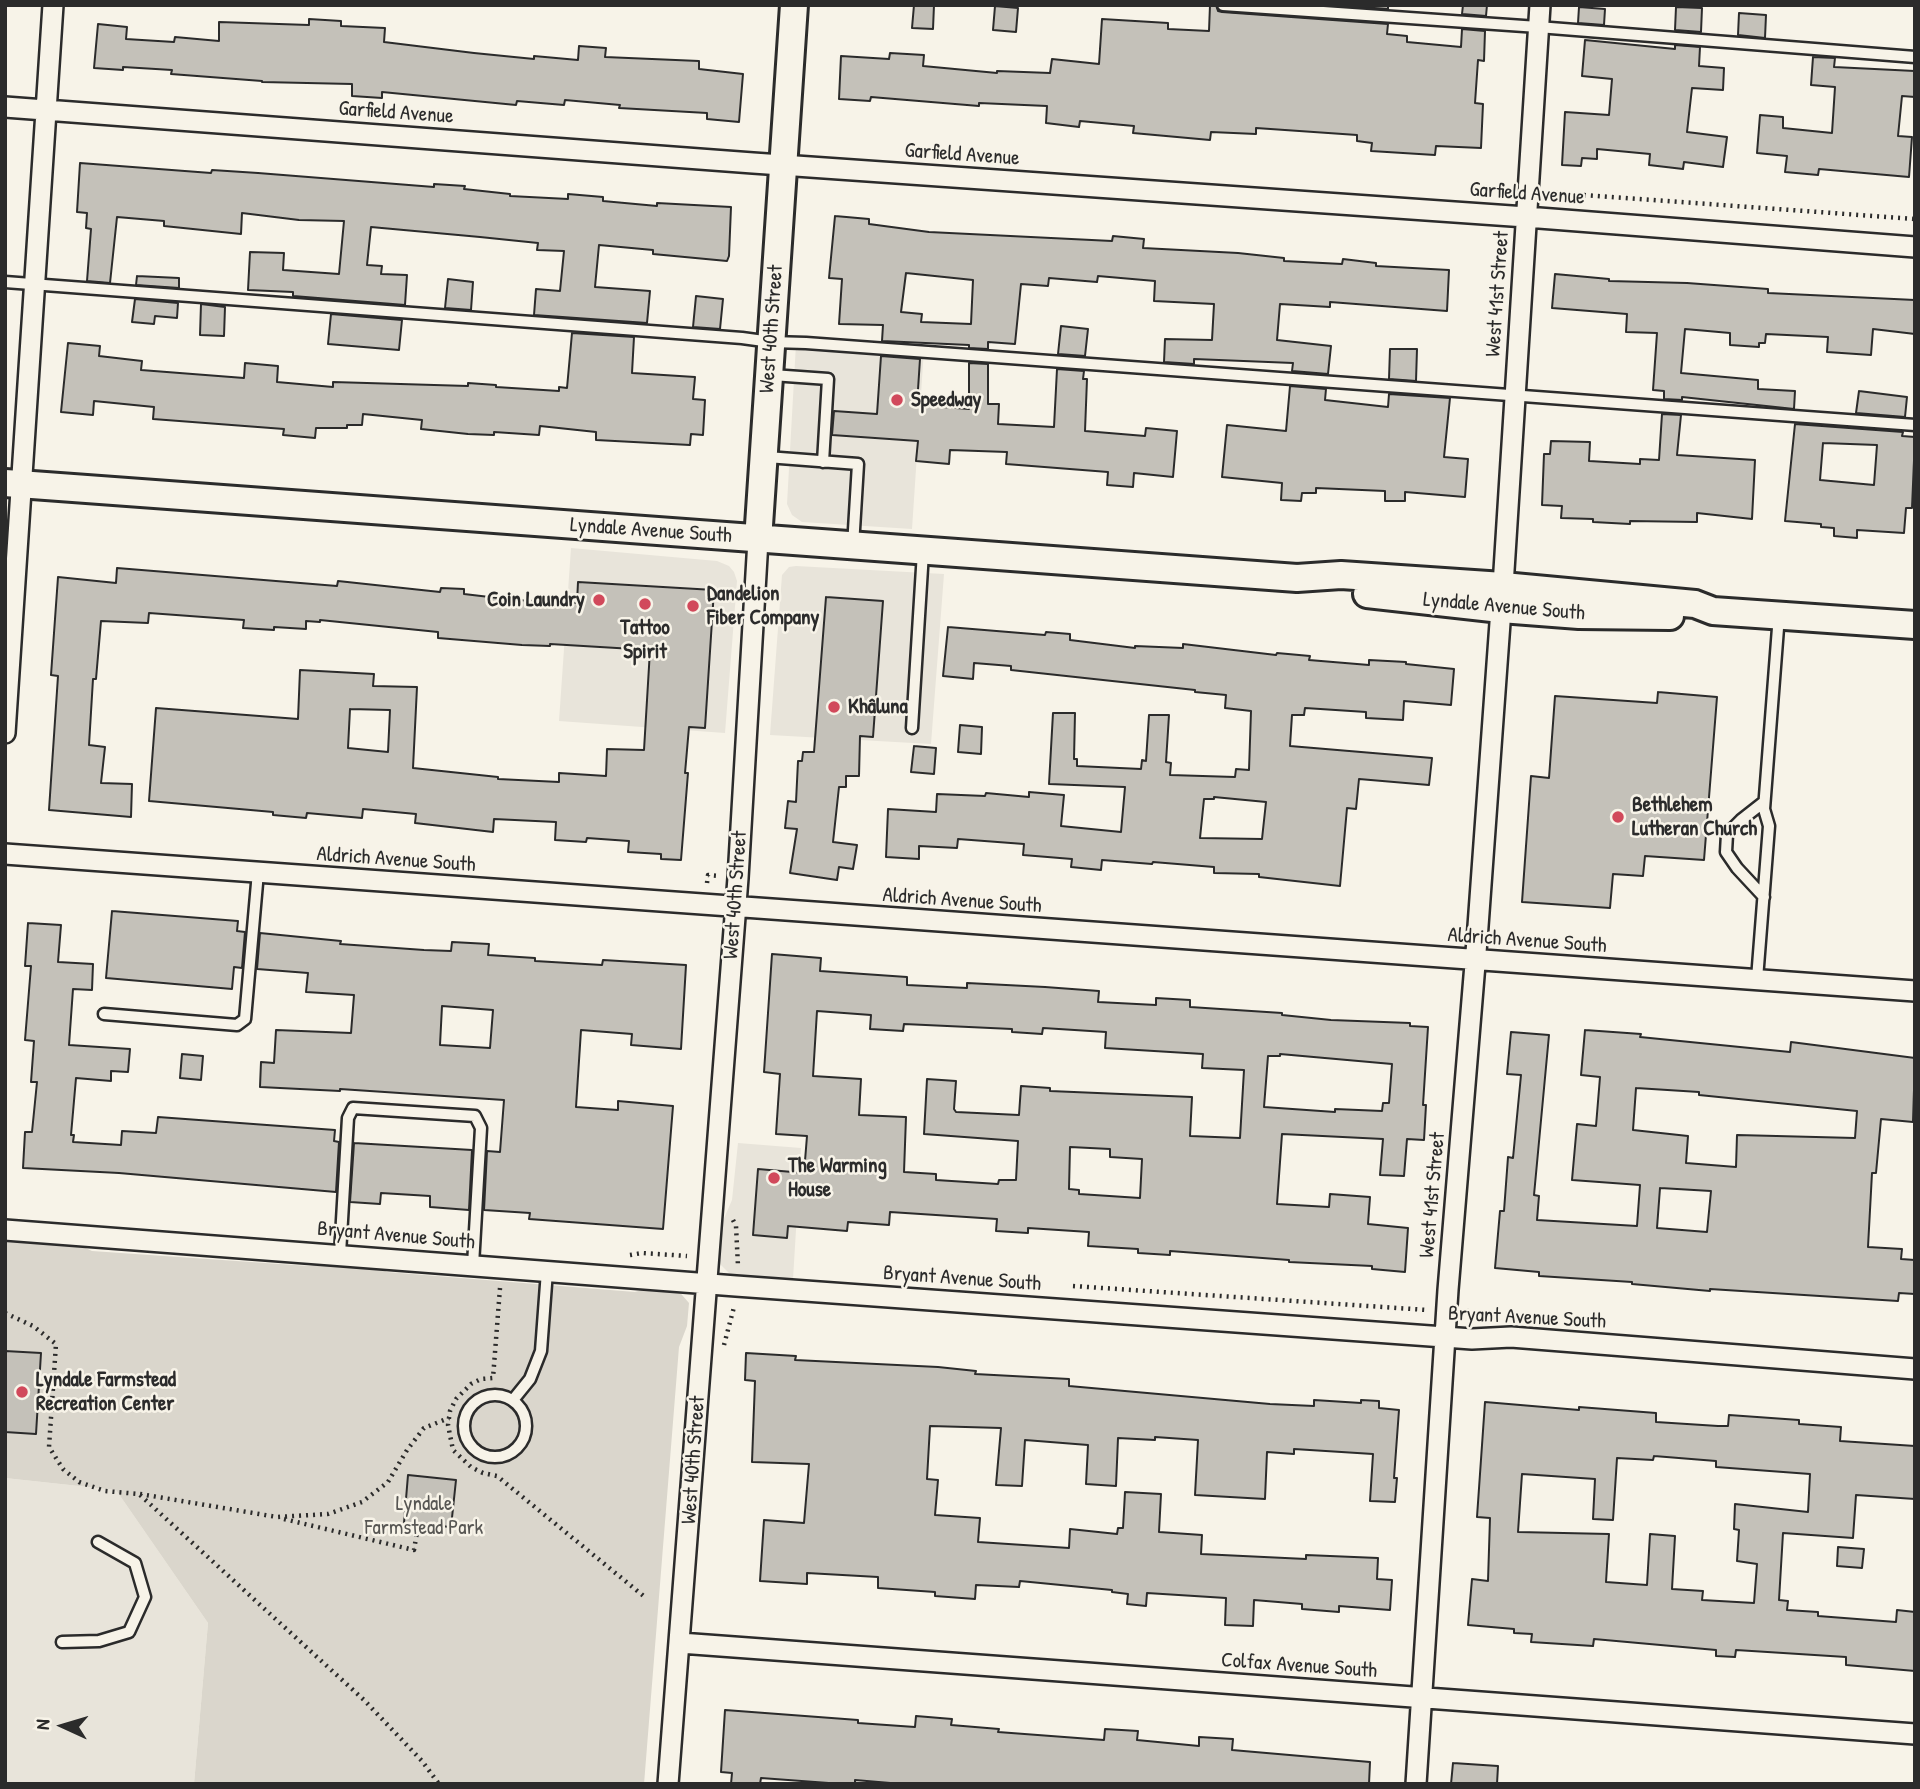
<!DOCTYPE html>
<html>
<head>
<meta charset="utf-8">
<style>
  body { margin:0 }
  #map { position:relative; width:1920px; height:1789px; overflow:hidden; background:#f7f3e8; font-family:"Patrick Hand",sans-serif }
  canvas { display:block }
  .frame { position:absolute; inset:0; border:7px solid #2b2b2b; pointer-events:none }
  .north { position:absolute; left:28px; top:1691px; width:70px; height:70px; -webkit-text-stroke:5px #f7f3e8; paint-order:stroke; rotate:274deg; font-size:19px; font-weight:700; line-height:28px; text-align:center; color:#2b2b2b }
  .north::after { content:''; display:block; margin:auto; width:24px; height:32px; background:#2b2b2b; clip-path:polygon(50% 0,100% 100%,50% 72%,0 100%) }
</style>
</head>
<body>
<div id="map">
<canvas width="1920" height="1789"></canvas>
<div class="frame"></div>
<div class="north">N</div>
</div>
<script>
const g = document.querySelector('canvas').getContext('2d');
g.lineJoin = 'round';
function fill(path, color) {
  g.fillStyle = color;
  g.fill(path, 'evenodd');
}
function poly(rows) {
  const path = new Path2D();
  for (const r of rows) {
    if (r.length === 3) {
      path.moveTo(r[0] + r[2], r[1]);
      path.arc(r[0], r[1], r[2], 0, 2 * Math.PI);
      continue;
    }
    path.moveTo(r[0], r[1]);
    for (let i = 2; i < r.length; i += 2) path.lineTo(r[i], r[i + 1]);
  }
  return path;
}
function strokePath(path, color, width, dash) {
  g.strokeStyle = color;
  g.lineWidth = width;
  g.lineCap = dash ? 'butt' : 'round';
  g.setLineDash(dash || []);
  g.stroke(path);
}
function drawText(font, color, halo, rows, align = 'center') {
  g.font = font + ' "Patrick Hand",sans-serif';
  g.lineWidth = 5;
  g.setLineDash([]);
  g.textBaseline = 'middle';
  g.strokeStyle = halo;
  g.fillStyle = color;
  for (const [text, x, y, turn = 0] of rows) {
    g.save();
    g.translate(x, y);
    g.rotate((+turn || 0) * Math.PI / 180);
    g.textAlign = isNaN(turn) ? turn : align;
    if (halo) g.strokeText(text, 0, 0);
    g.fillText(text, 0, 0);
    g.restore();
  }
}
fill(poly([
  [796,344,924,349,912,529,802,522,792,515,787,504],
  [571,548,717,561,729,566,734,572,737,581,725,733,559,721],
  [796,566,944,574,931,744,770,735,782,575,789,567],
  [738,1143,801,1148,793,1279,731,1275,719,1263,722,1223,732,1200],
  [5,1478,116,1490,208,1623,194,1784,5,1784]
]), '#e8e4da');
fill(poly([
  [5,1242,77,1244,92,1251,309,1266,328,1262,374,1266,387,1272,635,1292,656,1286,676,1288,689,1303,687,1326,679,1347,644,1784,194,1784,208,1623,116,1490,5,1478]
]), '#dad6cc');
const building = poly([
  [914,5,934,5,933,29,912,28,914,5],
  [1210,5,1216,5,1218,11,1222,12,1388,24,1387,34,1407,36,1407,42,1461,47,1462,29,1485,31,1484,61,1478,60,1475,103,1483,104,1481,148,1436,146,1435,155,1371,151,1372,143,1357,141,1357,135,1256,128,1256,134,1211,132,1210,140,1133,133,1134,126,1080,121,1079,127,1046,123,1047,106,979,103,979,106,871,97,870,101,839,99,841,56,889,59,890,53,924,55,923,66,997,73,997,71,1050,73,1052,59,1099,64,1102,19,1168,23,1168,29,1209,31,1210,5],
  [1333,5,1388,5,1388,9,1333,5],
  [1463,5,1487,5,1486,16,1462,14,1463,5],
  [995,6,1018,8,1016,32,993,30,995,6],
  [1579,7,1605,9,1604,25,1578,23,1579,7],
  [1676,7,1702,8,1701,32,1675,30,1676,7],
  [1739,13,1766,15,1765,38,1738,35,1739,13],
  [309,19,341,21,341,26,385,28,384,42,474,53,534,59,534,56,578,60,579,46,606,48,605,57,699,61,699,69,743,74,739,122,707,119,707,113,619,108,620,105,565,100,564,105,517,101,516,105,382,92,382,98,352,96,352,84,262,82,262,81,171,74,172,70,123,67,123,70,94,68,98,24,127,27,126,39,174,42,175,37,219,41,219,22,309,25,309,19],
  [1585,40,1675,49,1675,45,1700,47,1699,66,1724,68,1723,90,1692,88,1687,132,1727,137,1723,167,1684,162,1683,169,1649,165,1650,154,1597,149,1597,159,1582,158,1581,166,1562,165,1565,112,1609,115,1612,79,1582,76,1585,40],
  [1813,57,1835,58,1834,67,1915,71,1915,97,1902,96,1898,136,1912,137,1909,177,1819,169,1818,175,1785,172,1787,156,1757,153,1760,115,1783,117,1783,128,1832,133,1835,87,1811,85,1813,57],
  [80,163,211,173,212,170,258,173,434,187,434,184,465,186,464,189,510,194,510,196,568,199,568,194,603,197,603,201,657,206,657,203,731,207,729,256,727,261,653,254,653,250,599,245,595,287,650,291,647,323,534,315,536,289,560,291,564,251,537,250,538,243,480,237,371,227,367,265,382,266,381,274,407,275,405,305,293,296,293,292,248,290,250,252,284,253,283,270,339,274,344,221,299,220,242,213,241,234,164,226,164,221,117,217,110,283,87,281,91,229,86,228,87,213,77,212,80,163],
  [835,216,869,219,869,224,929,232,1112,241,1113,236,1144,239,1143,248,1238,253,1284,258,1284,261,1342,264,1343,259,1376,263,1376,266,1449,270,1447,311,1330,302,1330,307,1280,304,1277,340,1331,346,1328,374,1292,371,1293,363,1194,359,1194,364,1164,362,1165,339,1212,340,1214,304,1154,301,1155,281,1098,276,1097,282,1049,278,1048,286,1021,284,1015,344,988,342,988,349,969,348,969,345,882,341,883,325,839,324,842,279,829,278,835,216],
  [906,273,973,280,971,324,921,322,922,314,901,312,906,273],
  [1555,274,1609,279,1609,281,1687,283,1768,289,1768,293,1915,300,1915,334,1873,329,1871,355,1827,352,1828,337,1766,334,1765,343,1759,343,1759,347,1730,345,1730,333,1685,329,1681,373,1758,380,1758,389,1795,391,1794,409,1682,397,1682,400,1664,399,1664,391,1653,390,1657,333,1626,332,1627,314,1552,308,1555,274],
  [137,276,179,278,179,288,136,285,137,276],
  [448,279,473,282,471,310,445,308,448,279],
  [696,296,723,299,720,329,693,327,696,296],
  [135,299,178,303,177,318,155,316,154,324,132,322,135,299],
  [201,304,225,307,224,336,200,335,201,304],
  [331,314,402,320,399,350,328,344,331,314],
  [1061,326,1088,329,1085,356,1058,354,1061,326],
  [572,333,634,337,632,373,695,377,693,399,705,400,703,435,691,434,690,445,596,440,596,432,540,426,539,435,494,432,494,435,468,434,421,429,422,420,363,414,362,425,347,425,347,428,316,428,315,438,283,435,284,429,153,419,154,407,94,401,93,415,61,412,68,343,100,346,99,356,142,361,141,370,244,378,245,363,278,366,277,382,333,387,333,382,468,386,468,383,496,385,496,387,559,391,559,387,567,388,572,333],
  [1390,349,1417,349,1416,381,1389,379,1390,349],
  [881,356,920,359,917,405,969,409,969,363,988,364,988,404,999,404,998,424,1054,427,1057,369,1084,371,1083,379,1087,379,1085,431,1145,436,1146,428,1177,431,1173,477,1134,473,1133,487,1107,485,1108,472,1006,464,1007,452,950,450,949,464,916,461,918,441,832,435,834,411,877,414,881,356],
  [1290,386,1326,389,1325,400,1388,407,1389,394,1450,398,1444,457,1468,459,1465,497,1405,492,1405,501,1385,501,1385,491,1316,488,1316,493,1302,493,1301,501,1281,500,1282,483,1222,477,1227,425,1286,431,1290,386],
  [1859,391,1907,397,1905,417,1856,413,1859,391],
  [1662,414,1681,415,1677,455,1755,460,1752,519,1697,513,1697,522,1630,521,1630,524,1593,522,1593,519,1561,518,1562,506,1542,505,1544,454,1550,454,1551,441,1590,442,1589,461,1640,464,1640,459,1659,460,1662,414],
  [1795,424,1903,432,1902,436,1915,437,1912,508,1906,508,1904,533,1857,530,1857,538,1834,536,1834,528,1821,527,1821,524,1785,521,1795,424],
  [1823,443,1877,445,1874,485,1820,480,1823,443],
  [117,568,337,586,338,581,440,592,441,588,464,589,464,594,515,600,577,603,578,582,714,590,705,728,689,727,685,773,688,773,681,860,661,859,661,854,628,852,629,841,587,838,586,842,555,840,556,822,494,819,493,832,415,823,416,814,363,809,362,818,307,813,306,818,273,815,273,812,149,801,156,708,298,719,300,670,374,674,373,686,417,687,413,768,498,777,498,779,559,782,559,773,606,776,607,749,644,750,650,650,550,644,550,646,522,645,438,638,438,632,320,620,320,622,306,621,306,629,274,627,274,630,243,628,244,620,149,613,148,623,101,621,96,679,93,679,89,745,105,747,101,783,132,784,131,817,49,810,58,676,51,675,58,577,116,583,117,568],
  [350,709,390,710,388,752,348,748,350,709],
  [826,597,883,601,873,737,860,736,859,776,846,776,846,787,839,787,833,842,857,845,853,869,839,867,837,880,790,873,797,829,785,828,788,801,796,802,798,761,802,761,803,752,814,752,826,597],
  [948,627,1045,635,1046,632,1070,634,1070,640,1135,648,1135,646,1183,648,1183,644,1276,655,1277,653,1310,656,1309,660,1369,665,1369,660,1406,662,1406,664,1454,669,1451,705,1404,701,1403,720,1366,718,1366,712,1305,708,1304,715,1292,715,1290,746,1432,758,1429,785,1359,779,1356,809,1347,808,1340,886,1259,877,1259,874,1214,873,1214,867,1153,862,1152,864,1102,860,1101,870,1071,867,1072,859,1023,855,1024,844,958,839,957,848,919,846,919,859,886,857,888,809,936,812,937,794,985,796,986,793,1029,797,1029,792,1064,795,1061,826,1121,832,1125,787,1049,784,1053,713,1075,713,1074,759,1077,759,1077,766,1141,769,1142,760,1146,761,1149,715,1169,715,1166,762,1171,763,1170,775,1235,777,1236,769,1249,770,1251,711,1225,708,1226,695,1195,692,1195,690,1011,670,1011,666,974,663,973,679,943,676,948,627],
  [1214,797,1266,802,1262,839,1200,838,1204,799,1214,799,1214,797],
  [1658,692,1717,697,1704,860,1645,856,1643,876,1613,874,1610,908,1522,902,1531,776,1549,778,1555,696,1657,703,1658,692],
  [960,725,982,727,981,754,958,752,960,725],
  [914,746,936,748,934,774,911,772,914,746],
  [112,911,238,921,237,931,245,932,242,968,234,967,232,989,106,978,112,911],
  [28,923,61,925,58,962,93,964,92,990,73,989,69,1045,130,1049,128,1072,111,1071,111,1081,76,1078,71,1135,74,1135,73,1142,121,1145,122,1131,156,1133,158,1117,335,1130,334,1141,339,1142,336,1192,119,1173,23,1168,25,1132,32,1132,37,1082,31,1082,34,1041,25,1040,31,966,25,966,28,923],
  [260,933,341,941,340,944,424,950,451,951,452,942,489,944,488,955,535,958,535,961,602,965,603,960,686,965,681,1049,631,1045,632,1034,581,1030,576,1107,618,1110,618,1101,673,1106,663,1229,529,1219,530,1213,484,1210,487,1151,500,1152,504,1100,340,1089,340,1091,260,1087,261,1062,274,1063,276,1030,351,1033,354,995,306,992,308,973,257,969,260,933],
  [442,1006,493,1010,490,1048,440,1045,442,1006],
  [772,954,821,958,820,971,907,977,907,985,967,988,967,983,1045,987,1099,991,1098,1002,1156,1005,1156,998,1190,1000,1190,1007,1282,1013,1282,1015,1331,1020,1410,1023,1410,1026,1428,1027,1423,1105,1426,1105,1424,1140,1407,1139,1404,1176,1380,1175,1383,1139,1282,1134,1277,1204,1329,1207,1330,1194,1370,1197,1368,1224,1408,1228,1405,1272,1372,1269,1372,1266,1289,1262,1289,1260,1170,1251,1170,1255,1138,1253,1138,1249,1088,1246,1089,1232,1028,1228,1028,1233,996,1231,997,1219,890,1212,889,1225,848,1222,847,1231,788,1226,787,1238,753,1235,758,1169,804,1173,807,1136,776,1134,780,1074,764,1072,772,954],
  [817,1011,871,1015,870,1029,903,1031,904,1024,1012,1029,1012,1032,1042,1034,1043,1028,1106,1032,1105,1048,1203,1054,1202,1068,1244,1070,1240,1138,1190,1136,1192,1097,1050,1091,1050,1088,1021,1086,1019,1115,956,1112,954,1109,956,1081,927,1079,924,1134,1018,1141,1016,1180,999,1180,998,1184,936,1180,936,1174,904,1172,906,1117,859,1115,861,1079,813,1076,817,1011],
  [1280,1054,1392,1064,1389,1103,1383,1103,1382,1111,1335,1109,1335,1112,1264,1107,1268,1056,1280,1056,1280,1054],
  [1070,1147,1110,1149,1110,1157,1142,1159,1140,1198,1079,1194,1079,1190,1069,1189,1070,1147],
  [1585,1030,1641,1034,1640,1037,1790,1052,1791,1042,1915,1058,1913,1122,1881,1119,1876,1173,1872,1173,1868,1247,1902,1249,1901,1259,1915,1260,1915,1294,1899,1293,1898,1301,1710,1289,1710,1291,1632,1284,1632,1282,1539,1276,1539,1272,1495,1268,1500,1211,1504,1211,1508,1157,1513,1158,1521,1075,1507,1074,1511,1032,1549,1035,1534,1195,1539,1196,1537,1220,1637,1226,1640,1185,1572,1180,1577,1124,1596,1126,1600,1077,1581,1075,1585,1030],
  [1636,1088,1699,1092,1699,1095,1857,1111,1855,1138,1737,1135,1736,1167,1686,1163,1688,1136,1633,1130,1636,1088],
  [1660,1188,1711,1191,1707,1232,1657,1228,1660,1188],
  [182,1054,203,1056,201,1080,180,1078,182,1054],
  [354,1143,472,1150,469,1210,430,1207,430,1196,381,1193,380,1204,350,1202,354,1143],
  [5,1351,41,1353,36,1434,5,1432,5,1351],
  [746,1353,796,1356,795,1360,938,1367,976,1371,975,1374,1069,1379,1069,1386,1270,1404,1314,1406,1314,1400,1361,1403,1361,1400,1379,1401,1379,1408,1399,1410,1394,1478,1397,1478,1395,1502,1370,1501,1373,1454,1294,1449,1294,1454,1267,1452,1265,1499,1195,1495,1198,1440,1155,1437,1155,1440,1118,1438,1116,1486,1086,1484,1088,1445,1025,1440,1022,1486,996,1485,1001,1428,930,1426,927,1479,938,1480,935,1515,980,1518,978,1542,1069,1548,1070,1529,1117,1534,1118,1528,1123,1528,1125,1492,1161,1494,1159,1532,1202,1535,1201,1554,1306,1559,1306,1555,1378,1558,1377,1579,1392,1580,1390,1610,1339,1606,1339,1612,1302,1609,1302,1604,1254,1600,1253,1626,1225,1625,1226,1598,1147,1593,1146,1606,1127,1604,1128,1594,1112,1592,1112,1590,1020,1581,1019,1587,976,1585,975,1599,935,1596,935,1592,878,1588,878,1577,807,1573,807,1584,760,1581,764,1520,804,1523,809,1464,752,1462,755,1381,745,1380,746,1353],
  [1485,1402,1579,1410,1579,1407,1656,1413,1656,1422,1718,1426,1728,1426,1729,1415,1799,1420,1799,1424,1841,1427,1840,1441,1915,1446,1915,1499,1856,1495,1853,1538,1783,1533,1779,1600,1788,1601,1787,1610,1818,1612,1818,1616,1896,1622,1897,1610,1915,1612,1915,1671,1846,1665,1846,1657,1736,1650,1735,1657,1716,1656,1716,1650,1594,1639,1593,1646,1531,1642,1532,1634,1514,1633,1514,1629,1468,1625,1472,1579,1488,1581,1490,1518,1477,1517,1485,1402],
  [1654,1456,1716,1461,1716,1467,1810,1474,1808,1512,1735,1504,1734,1529,1739,1530,1737,1561,1757,1564,1754,1603,1702,1600,1703,1591,1672,1589,1675,1536,1650,1534,1647,1585,1606,1582,1609,1534,1518,1532,1522,1474,1595,1479,1593,1519,1613,1520,1617,1458,1653,1460,1654,1456],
  [408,1475,456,1480,451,1527,404,1523,408,1475],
  [1838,1547,1864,1549,1862,1568,1837,1566,1838,1547],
  [725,1710,858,1720,858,1723,915,1727,916,1716,952,1719,951,1725,999,1729,998,1732,1104,1740,1105,1729,1138,1731,1137,1740,1199,1746,1199,1737,1233,1739,1232,1750,1370,1762,1369,1784,902,1784,855,1780,855,1784,842,1784,761,1778,760,1784,731,1784,732,1773,721,1772,725,1710],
  [1453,1763,1498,1766,1497,1784,1451,1784,1453,1763]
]);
fill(building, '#c4c1b9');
strokePath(building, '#2b2b2b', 2);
const lane = poly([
  [1223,5,1538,27,1915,57],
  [5,282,742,338,771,342,806,343,1915,425],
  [772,375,828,379,823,462],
  [767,457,858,464,853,546],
  [912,728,923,552],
  [1764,897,1737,868,1726,852,1727,834,1741,820,1764,802],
  [1757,979,1769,826,1764,809,1779,615],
  [104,1014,237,1025,245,1019,258,872],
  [340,1254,348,1118,353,1108,475,1116,481,1128,473,1265],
  [495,1426,31],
  [513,1400,530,1379,541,1351,547,1271],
  [62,1642,99,1641,129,1632,145,1597,135,1563,98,1542]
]);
const street = poly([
  [5,107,753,163,1526,217,1915,247],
  [1503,586,1540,5],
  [5,733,53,5],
  [5,854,1915,991],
  [5,1230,736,1286,1472,1339,1511,1337,1915,1369],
  [680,1643,1915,1734],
  [668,1784,738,878,758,540],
  [1416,1784,1448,1290,1477,940,1501,609]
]);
const secondary = poly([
  [5,483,1297,578,1341,575,1503,586,1695,604,1713,611,1915,625],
  [758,540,794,5],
  [1367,594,1501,609,1579,615,1670,616]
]);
strokePath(lane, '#2b2b2b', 15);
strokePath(street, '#2b2b2b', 24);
strokePath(secondary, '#2b2b2b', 32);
strokePath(poly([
  [1551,198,1556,193,1915,219],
  [707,883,708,875,719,876],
  [733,1220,736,1226,738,1266],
  [630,1255,642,1253,687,1256],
  [1073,1286,1427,1310],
  [500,1288,493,1378,481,1379,471,1384,456,1399,450,1411,448,1425,453,1450,471,1467,483,1473,497,1476,646,1598],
  [1467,1311,1493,1315],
  [5,1313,33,1326,56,1344,49,1447,63,1469,79,1482,105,1491,139,1494,364,1700,422,1761,439,1784],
  [724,1345,734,1307],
  [140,1494,277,1517,328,1514,362,1502,388,1482,407,1450,424,1428,449,1418],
  [284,1519,414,1550,417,1532]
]), '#2b2b2b', 4.5, [2, 5]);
strokePath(lane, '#f7f3e8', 10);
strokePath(street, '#f7f3e8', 19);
strokePath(secondary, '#f7f3e8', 26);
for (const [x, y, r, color] of [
  [897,400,7,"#d1495b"],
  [599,600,7,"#d1495b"],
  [645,604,7,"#d1495b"],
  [693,606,7,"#d1495b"],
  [834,707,7,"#d1495b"],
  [1618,817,7,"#d1495b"],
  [774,1178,7,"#d1495b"],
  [22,1392,7,"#d1495b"]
]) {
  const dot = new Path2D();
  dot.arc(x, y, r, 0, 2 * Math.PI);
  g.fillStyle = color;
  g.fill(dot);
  strokePath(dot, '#f7f3e8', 2.5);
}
drawText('21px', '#2b2b2b', '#f7f3e8', [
  ["Garfield Avenue",396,113,4],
  ["Garfield Avenue",962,155,4],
  ["Garfield Avenue",1527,194,4],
  ["West 41st Street",1498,294,-86],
  ["West 40th Street",772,329,-86],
  ["Lyndale Avenue South",651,531,4],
  ["Lyndale Avenue South",1504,607,5],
  ["Aldrich Avenue South",396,860,4],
  ["West 40th Street",736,895,-86],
  ["Aldrich Avenue South",962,901,4],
  ["Aldrich Avenue South",1527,941,4],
  ["West 41st Street",1433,1195,-85],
  ["Bryant Avenue South",396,1236,5],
  ["Bryant Avenue South",962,1279,4],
  ["Bryant Avenue South",1527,1318,3],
  ["West 40th Street",694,1460,-86],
  ["Colfax Avenue South",1299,1666,4]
]);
drawText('bold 21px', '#2b2b2b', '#f7f3e8', [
  ["Speedway",911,400],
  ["Dandelion",707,594],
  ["Fiber Company",707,618],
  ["Coin Laundry",585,600,"right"],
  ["Tattoo",645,628,"center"],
  ["Spirit",645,652,"center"],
  ["Khâluna",848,707],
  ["Bethlehem",1632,805],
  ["Lutheran Church",1632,829],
  ["The Warming",788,1166],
  ["House",788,1190],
  ["Lyndale Farmstead",36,1380],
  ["Recreation Center",36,1404]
], 'left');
drawText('21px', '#575653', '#f7f3e8', [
  ["Lyndale",424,1504],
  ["Farmstead Park",424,1528]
]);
</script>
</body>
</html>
